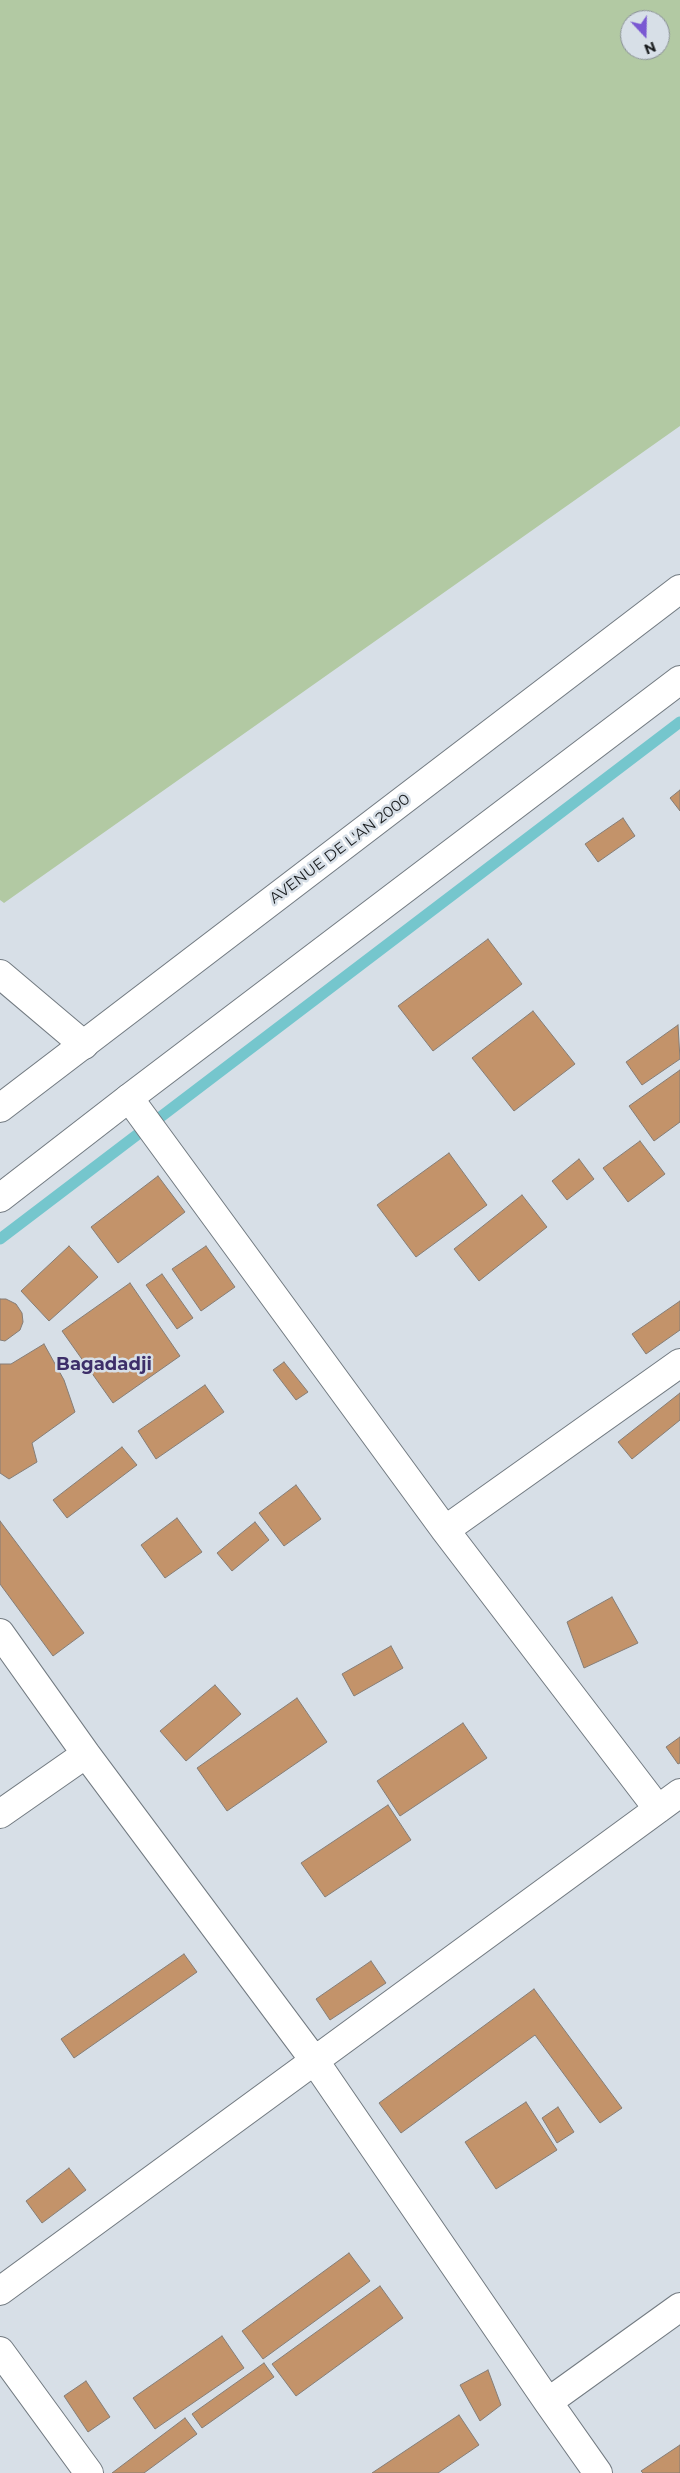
<!DOCTYPE html>
<html>
<head>
<meta charset="utf-8">
<style>
  body { margin:0 }
  #map { position:relative; width:680px; height:2473px; overflow:hidden; background:#d7dfe7; font-family:Montserrat,sans-serif }
  canvas { display:block }
  .north { position:absolute; left:620px; top:10px; width:50px; height:50px; box-sizing:border-box; background:#d7dfe7; border:1px solid #8a9096; border-radius:50%; rotate:159deg; font-size:14px; font-weight:700; line-height:20px; text-align:center; color:#171a1c }
  .north::after { content:''; display:block; margin:auto; width:18px; height:22px; background:#7a58d2; clip-path:polygon(50% 0,100% 100%,50% 72%,0 100%) }
</style>
</head>
<body>
<div id="map">
<canvas width="680" height="2473"></canvas>
<div class="north">N</div>
</div>
<script>
const g = document.querySelector('canvas').getContext('2d');
g.lineJoin = 'round';
function fill(path, color) {
  g.fillStyle = color;
  g.fill(path, 'evenodd');
}
function poly(rows) {
  const path = new Path2D();
  for (const r of rows) {
    path.moveTo(r[0], r[1]);
    for (let i = 2; i < r.length; i += 2) path.lineTo(r[i], r[i + 1]);
  }
  return path;
}
function strokePath(path, color, width, dash) {
  g.strokeStyle = color;
  g.lineWidth = width;
  g.lineCap = dash ? 'butt' : 'round';
  g.setLineDash(dash || []);
  g.stroke(path);
}
function drawText(font, color, halo, rows, align = 'center') {
  g.font = font + ' Montserrat,sans-serif';
  g.lineWidth = 5;
  g.setLineDash([]);
  g.textBaseline = 'middle';
  g.strokeStyle = halo;
  g.fillStyle = color;
  for (const [text, x, y, turn = 0] of rows) {
    g.save();
    g.translate(x, y);
    g.rotate((+turn || 0) * Math.PI / 180);
    g.textAlign = isNaN(turn) ? turn : align;
    if (halo) g.strokeText(text, 0, 0);
    g.fillText(text, 0, 0);
    g.restore();
  }
}
fill(poly([
  [0,0,680,0,680,426,4,903,0,900],
  [630,20,660,20,660,50,630,50]
]), '#b2c9a3');
strokePath(poly([
  [0,1239,680,722]
]), '#75c6cd', 11);
const building = poly([
  [680,790,680,811,670,798,680,790],
  [623,818,635,836,598,862,585,844,623,818],
  [488,939,522,984,433,1051,398,1006,488,939],
  [533,1011,575,1064,514,1111,472,1058,533,1011],
  [678,1025,680,1059,642,1085,626,1062,678,1025],
  [680,1070,680,1122,654,1141,629,1106,680,1070],
  [640,1141,665,1174,628,1202,603,1168,640,1141],
  [449,1153,487,1205,416,1257,377,1205,449,1153],
  [579,1159,594,1179,567,1200,552,1181,579,1159],
  [158,1176,185,1212,118,1263,91,1227,158,1176],
  [522,1195,547,1227,479,1281,454,1249,522,1195],
  [69,1246,98,1277,49,1321,21,1291,69,1246],
  [206,1246,235,1287,201,1311,172,1269,206,1246],
  [162,1274,193,1318,177,1329,146,1285,162,1274],
  [130,1283,180,1356,113,1403,62,1331,130,1283],
  [0,1299,6,1299,16,1304,22,1313,23,1322,20,1330,5,1341,0,1340,0,1299],
  [680,1301,680,1330,646,1354,632,1334,680,1301],
  [44,1344,64,1380,75,1412,32,1443,37,1462,9,1479,0,1473,0,1364,11,1364,44,1344],
  [284,1362,308,1392,296,1400,273,1370,284,1362],
  [205,1385,224,1412,156,1459,138,1431,205,1385],
  [680,1393,680,1420,632,1459,618,1442,680,1393],
  [122,1447,137,1465,67,1518,53,1500,122,1447],
  [296,1485,321,1519,284,1546,259,1513,296,1485],
  [177,1518,202,1552,165,1578,141,1545,177,1518],
  [0,1521,84,1633,53,1656,0,1584,0,1521],
  [255,1522,269,1540,232,1571,217,1553,255,1522],
  [612,1597,638,1643,584,1668,567,1622,612,1597],
  [391,1646,403,1668,354,1696,342,1674,391,1646],
  [215,1685,241,1714,186,1761,160,1731,215,1685],
  [297,1698,327,1742,227,1811,197,1768,297,1698],
  [463,1723,487,1758,400,1816,377,1781,463,1723],
  [680,1737,680,1763,678,1764,666,1747,680,1737],
  [388,1805,411,1840,325,1897,301,1863,388,1805],
  [184,1954,197,1972,74,2058,61,2039,184,1954],
  [371,1961,386,1983,330,2020,316,1999,371,1961],
  [534,1989,622,2108,600,2123,535,2035,401,2133,379,2103,534,1989],
  [526,2102,557,2150,496,2189,465,2142,526,2102],
  [558,2107,574,2132,557,2143,542,2118,558,2107],
  [69,2168,86,2190,42,2223,26,2201,69,2168],
  [349,2253,370,2281,263,2359,242,2331,349,2253],
  [380,2286,403,2318,296,2396,272,2364,380,2286],
  [222,2336,244,2368,155,2429,133,2398,222,2336],
  [264,2363,274,2377,202,2428,192,2414,264,2363],
  [488,2370,501,2405,480,2421,460,2385,488,2370],
  [86,2381,110,2417,88,2432,64,2396,86,2381],
  [459,2415,479,2445,438,2473,372,2473,459,2415],
  [185,2418,197,2434,144,2473,112,2473,185,2418],
  [680,2445,680,2473,643,2473,641,2471,680,2445]
]);
fill(building, '#c3936a');
strokePath(building, '#857d76', 1);
const minor = poly([
  [0,974,84,1045],
  [129,1098,445,1530,658,1809],
  [445,1530,680,1363],
  [0,1633,86,1754,314,2060,548,2402,598,2473],
  [0,1814,86,1754],
  [0,2291,680,1793],
  [0,2351,89,2473],
  [548,2402,680,2307]
]);
const major = poly([
  [0,1108,680,589],
  [0,1198,129,1098,680,680]
]);
strokePath(minor, '#727a81', 30);
strokePath(major, '#727a81', 30);
strokePath(minor, '#fff', 28);
strokePath(major, '#fff', 28);
drawText('15px', '#171a1c', '#d7dfe7', [
  ["AVENUE DE L'AN 2000",340,849,-37]
]);
drawText('bold 18px', '#3d2e69', '#d7dfe7', [
  ["Bagadadji",104,1365]
]);
</script>
</body>
</html>
